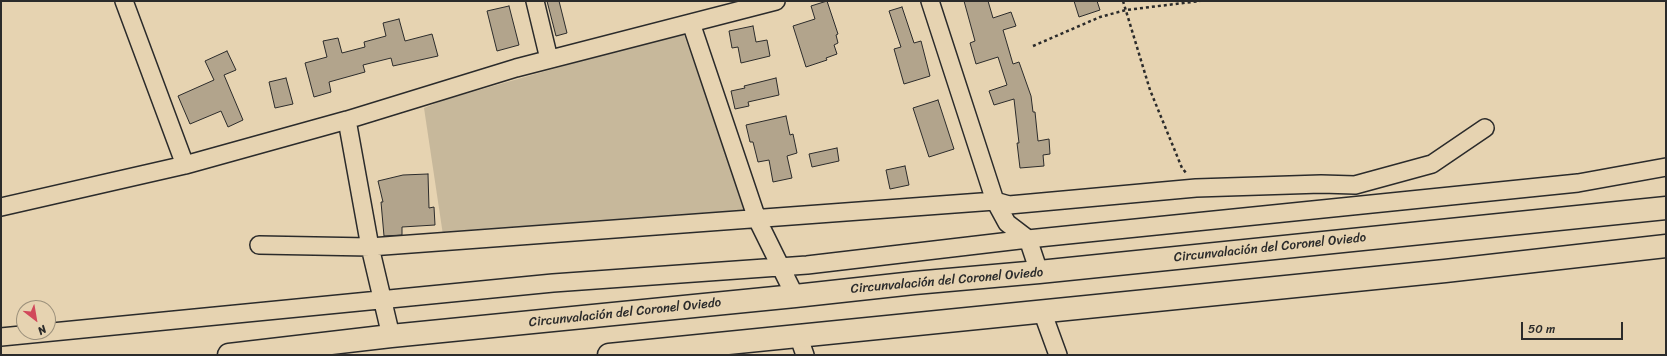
<!DOCTYPE html>
<html>
<head>
<meta charset="utf-8">
<style>
  body { margin:0 }
  #map { position:relative; width:1667px; height:356px; overflow:hidden; background:#e6d3b1; font-family:Sriracha,sans-serif }
  canvas { display:block }
  .frame { position:absolute; inset:0; border:2px solid #2b2b2b; pointer-events:none }
  .north { position:absolute; left:16px; top:300px; width:40px; height:40px; box-sizing:border-box; background:#e6d3b1; border:1px solid #9b907b; border-radius:50%; rotate:149deg; font-size:11px; font-weight:700; line-height:16px; text-align:center; color:#2b2b2b }
  .north::after { content:''; display:block; margin:auto; width:14px; height:18px; background:#d1495b; clip-path:polygon(50% 0,100% 100%,50% 72%,0 100%) }
  .scale { position:absolute; left:1521px; top:322px; width:102px; height:18px; box-sizing:border-box; border:2px solid #2b2b2b; border-top:0; padding-left:5px; font-size:12px; line-height:14px; white-space:nowrap; color:#2b2b2b; -webkit-text-stroke:3px #e6d3b1; paint-order:stroke }
</style>
</head>
<body>
<div id="map">
<canvas width="1667" height="356"></canvas>
<div class="frame"></div>
<div class="north">N</div>
<div class="scale">50 m</div>
</div>
<script>
const g = document.querySelector('canvas').getContext('2d');
g.lineJoin = 'round';
function fill(path, color) {
  g.fillStyle = color;
  g.fill(path, 'evenodd');
}
function poly(rows) {
  const path = new Path2D();
  for (const r of rows) {
    path.moveTo(r[0], r[1]);
    for (let i = 2; i < r.length; i += 2) path.lineTo(r[i], r[i + 1]);
  }
  return path;
}
function strokePath(path, color, width, dash) {
  g.strokeStyle = color;
  g.lineWidth = width;
  g.lineCap = dash ? 'butt' : 'round';
  g.setLineDash(dash || []);
  g.stroke(path);
}
function drawText(font, color, halo, rows, align = 'center') {
  g.font = font + ' Sriracha,sans-serif';
  g.lineWidth = 3;
  g.setLineDash([]);
  g.textBaseline = 'middle';
  g.strokeStyle = halo;
  g.fillStyle = color;
  for (const [text, x, y, turn = 0] of rows) {
    g.save();
    g.translate(x, y);
    g.rotate((+turn || 0) * Math.PI / 180);
    g.textAlign = isNaN(turn) ? turn : align;
    if (halo) g.strokeText(text, 0, 0);
    g.fillText(text, 0, 0);
    g.restore();
  }
}
fill(poly([
  [683,32,748,214,443,235,424,108,444,100]
]), '#c7b89b');
const building = poly([
  [547,1,559,1,567,33,556,36,547,1],
  [827,1,838,34,836,35,838,43,834,45,837,54,826,58,827,60,806,67,793,26,815,19,811,6,827,1],
  [964,1,988,1,993,18,1011,12,1016,26,1003,30,1013,64,1019,62,1031,96,1033,112,1035,112,1038,141,1049,139,1050,154,1043,155,1044,166,1020,168,1017,143,1019,143,1014,99,994,105,989,91,1007,85,998,57,976,64,970,43,975,41,964,1],
  [1074,1,1097,1,1100,10,1079,17,1074,1],
  [509,6,519,45,497,51,487,11,509,6],
  [902,7,914,43,921,41,930,76,904,84,894,49,901,47,889,11,902,7],
  [399,19,405,41,432,34,438,56,393,66,391,58,363,65,365,72,329,82,331,92,314,97,305,63,327,57,323,41,338,38,342,53,365,47,364,42,386,36,383,23,399,19],
  [753,26,756,42,767,40,770,56,741,63,738,47,732,48,729,31,753,26],
  [227,51,236,70,224,75,243,120,228,127,221,111,190,124,178,96,214,80,205,61,227,51],
  [286,78,293,104,275,108,269,82,286,78],
  [776,78,779,95,748,102,749,106,735,109,731,91,745,88,744,86,776,78],
  [938,100,954,149,929,157,913,108,938,100],
  [786,116,790,135,793,134,797,153,787,156,792,178,773,182,769,160,758,162,753,142,750,142,746,125,786,116],
  [837,148,839,161,812,167,809,154,837,148],
  [905,166,909,185,890,189,886,170,905,166],
  [428,174,429,208,434,207,435,225,402,227,402,235,384,236,381,202,383,202,378,181,403,175,428,174]
]);
fill(building, '#b2a48c');
strokePath(building, '#2b2b2b', 1);
const minor = poly([
  [124,1,185,165],
  [535,1,549,59],
  [930,1,995,201,1007,223,1028,239,1039,272],
  [691,23,757,219,795,296],
  [347,120,370,247,391,336],
  [1,207,185,165,347,120,516,68,776,1],
  [259,245,370,247,995,201,1009,205,1196,188,1321,184,1355,185,1432,164,1485,128],
  [1042,311,1058,355],
  [798,335,805,355],
  [1,337,553,283,807,265,1028,239,1578,183,1666,167]
]);
const highway = poly([
  [229,355,391,336,795,296,914,283,1039,272,1666,208],
  [609,355,1445,271,1666,246]
]);
strokePath(minor, '#2b2b2b', 20);
strokePath(highway, '#2b2b2b', 25);
strokePath(poly([
  [1123,1,1150,90,1182,168,1187,174],
  [1033,46,1100,17,1126,10,1200,1]
]), '#2b2b2b', 2.5, [3, 3]);
strokePath(minor, '#e6d3b1', 17);
strokePath(highway, '#e6d3b1', 22);
drawText('13px', '#2b2b2b', '#e6d3b1', [
  ["Circunvalación del Coronel Oviedo",1270,248,-6],
  ["Circunvalación del Coronel Oviedo",947,281,-5],
  ["Circunvalación del Coronel Oviedo",625,313,-6]
]);
</script>
</body>
</html>
